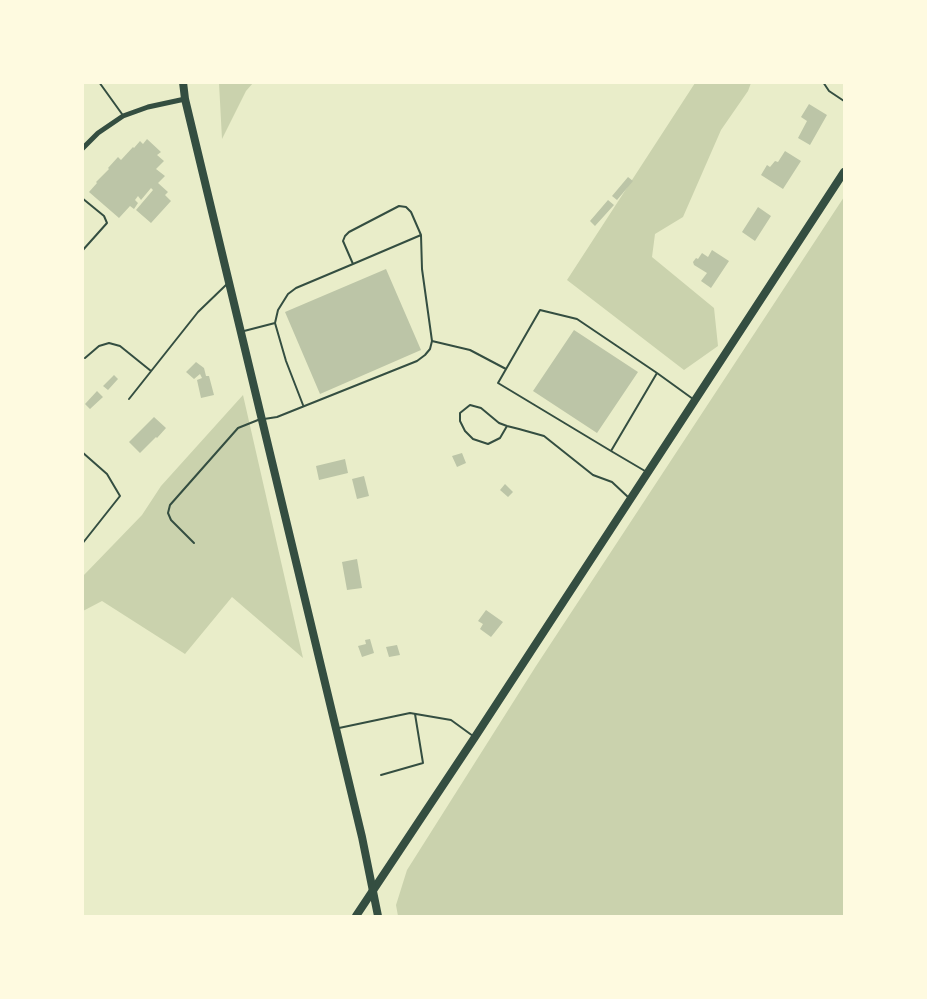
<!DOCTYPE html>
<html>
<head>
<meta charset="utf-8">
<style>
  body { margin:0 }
  #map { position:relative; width:927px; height:999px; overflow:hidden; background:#e9edc9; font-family:"IBM Plex Serif",serif }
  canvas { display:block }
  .frame { position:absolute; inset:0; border:84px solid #fefae0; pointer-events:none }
</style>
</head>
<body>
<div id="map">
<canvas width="927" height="999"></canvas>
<div class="frame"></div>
</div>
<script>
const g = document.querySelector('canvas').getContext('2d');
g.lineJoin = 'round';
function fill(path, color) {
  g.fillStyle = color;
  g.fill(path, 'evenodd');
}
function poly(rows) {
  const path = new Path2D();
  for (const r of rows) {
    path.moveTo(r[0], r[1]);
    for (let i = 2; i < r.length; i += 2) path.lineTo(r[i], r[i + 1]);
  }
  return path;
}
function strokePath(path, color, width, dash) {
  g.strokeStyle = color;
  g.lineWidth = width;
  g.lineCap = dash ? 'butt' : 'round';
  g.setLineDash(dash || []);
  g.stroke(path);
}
fill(poly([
  [219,83,253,83,246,91,222,139],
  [695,83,751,83,748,91,721,130,683,217,655,234,652,257,714,308,718,346,684,370,567,280],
  [844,197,844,916,398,916,396,905,407,870,536,666],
  [243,395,303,658,232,597,185,654,102,601,83,611,83,576,142,515,161,486]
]), '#cad2ad');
fill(poly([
  [809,104,827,115,810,145,798,138,807,121,801,117],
  [147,139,161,152,157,155,164,161,156,169,165,176,158,183,168,192,165,195,171,201,151,223,136,210,153,190,151,188,141,200,138,196,135,200,138,203,134,209,130,206,119,218,89,192,97,183,96,182,109,169,108,168,118,157,121,160,133,147,134,148,140,141,143,144],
  [785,151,801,161,783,189,761,175,767,165,770,167,775,161,778,162],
  [628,177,633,181,617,200,612,196],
  [608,200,614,205,595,226,590,221],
  [758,207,771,216,755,241,742,232],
  [712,250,729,261,711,288,701,281,707,273,694,265,693,262,696,258,698,259,702,253,708,257],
  [386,269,421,350,320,394,285,312],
  [574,330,638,372,597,433,533,391],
  [196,362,204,368,206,376,209,376,214,395,201,398,197,380,202,378,200,374,194,379,186,372],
  [114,375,118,379,108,390,103,386],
  [97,391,103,397,90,409,85,404],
  [154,417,166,428,157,438,156,437,140,453,129,442],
  [462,453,466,463,457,467,452,456],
  [345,459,348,473,319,480,316,466],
  [364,476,369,496,357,499,352,479],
  [505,484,513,492,508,497,500,490],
  [357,559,362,588,347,590,342,562],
  [486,610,503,622,491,637,480,629,483,624,478,621],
  [370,639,374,653,362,657,358,646,366,644,365,640],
  [397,645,400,655,389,657,386,647]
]), '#bcc5a7');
strokePath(poly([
  [99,82,122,114],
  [823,82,829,91,844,101],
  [82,198,104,216,107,223,82,251],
  [275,323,286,361,303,405],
  [244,331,275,323,278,310,288,294,296,288,353,264,421,235,411,212,406,207,399,206,349,232,345,236,343,241,353,264],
  [432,341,470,350,506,369],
  [85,358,99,346,109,343,120,346,151,371],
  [129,399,198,312,227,284],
  [264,419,277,417,417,361,425,355,430,349,432,341,422,269,421,235],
  [507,426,500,438,488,444,473,439,465,431,460,421,460,413,470,405,481,408,499,423,507,426,519,429,544,436,593,475,612,482,628,497],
  [611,451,498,383,540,310,577,319,657,373],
  [82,452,107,474,120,496,82,544],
  [645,471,611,451,657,373,693,399],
  [194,543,171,520,168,513,170,505,238,428,258,420],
  [339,728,410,713,451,720,473,736],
  [381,775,423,763,415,714]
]), '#344e41', 2);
strokePath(poly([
  [82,149,98,133,123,116,148,107,185,99]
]), '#344e41', 5);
strokePath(poly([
  [356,916,475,737,844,172]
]), '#344e41', 8);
strokePath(poly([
  [183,82,185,99,362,837,378,916]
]), '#344e41', 8);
</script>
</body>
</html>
